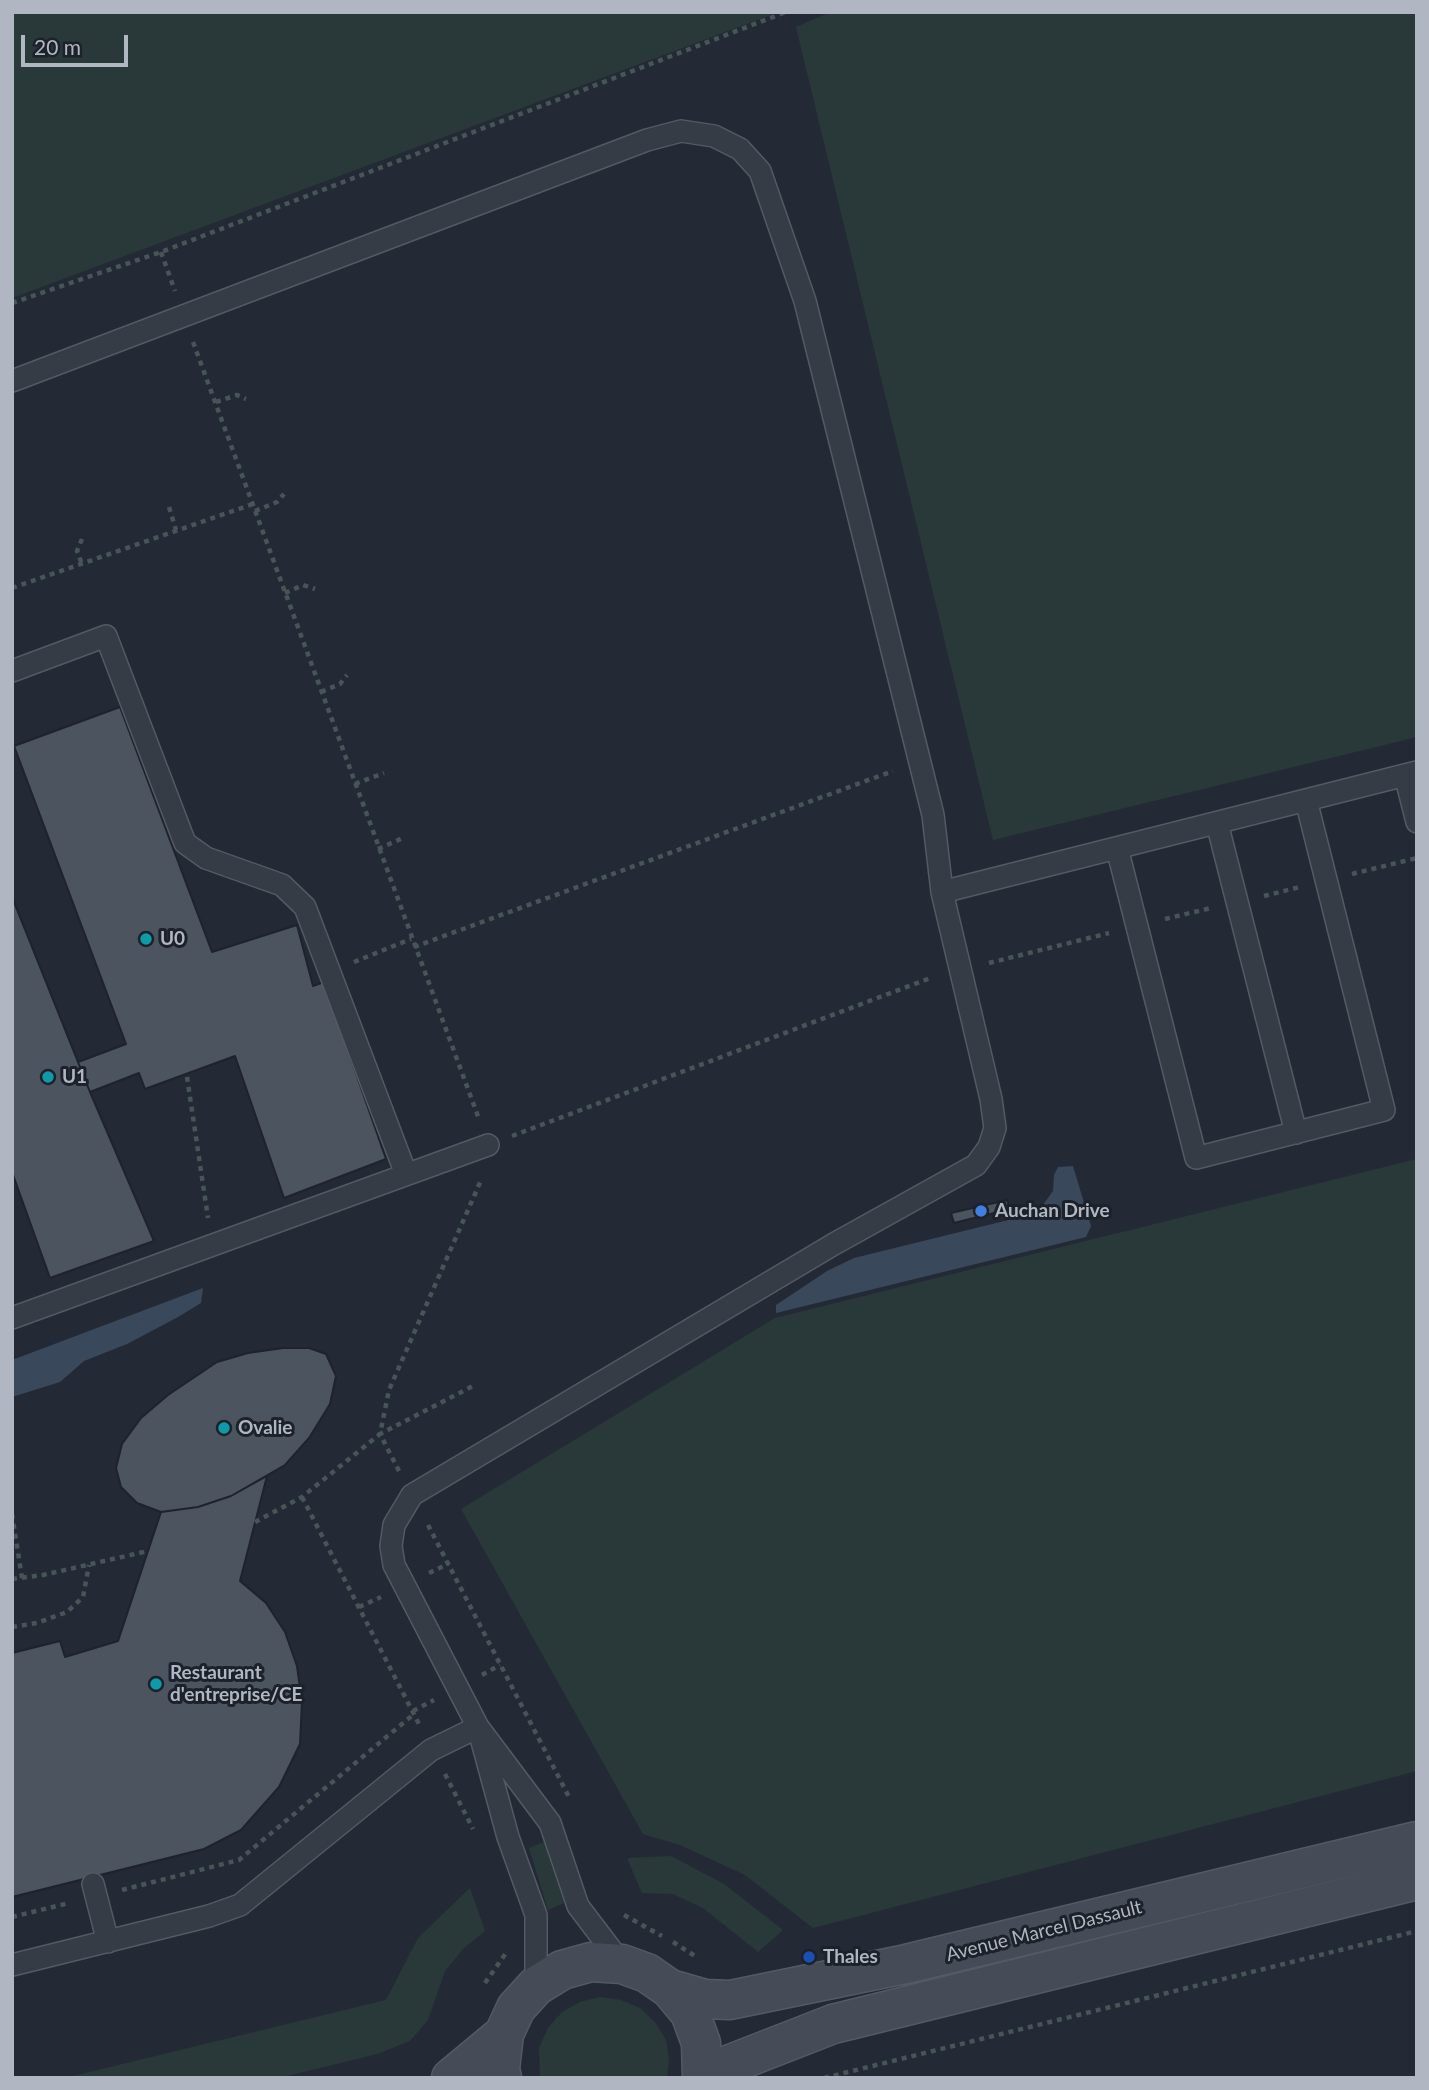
<!DOCTYPE html>
<html>
<head>
<meta charset="utf-8">
<style>
  body { margin:0 }
  #map { position:relative; width:1429px; height:2090px; overflow:hidden; background:#232a35; font-family:Lato,sans-serif }
  canvas { display:block }
  .frame { position:absolute; inset:0; border:14px solid #b1b7c2; pointer-events:none }
  .scale { position:absolute; left:21px; top:35px; width:107px; height:32px; box-sizing:border-box; border:4px solid #b1b7c2; border-top:0; padding-left:9px; font-size:21px; line-height:24px; white-space:nowrap; color:#b1b7c2; -webkit-text-stroke:5px #1c212a; paint-order:stroke }
</style>
</head>
<body>
<div id="map">
<canvas width="1429" height="2090"></canvas>
<div class="frame"></div>
<div class="scale">20 m</div>
</div>
<script>
const g = document.querySelector('canvas').getContext('2d');
g.lineJoin = 'round';
function fill(path, color) {
  g.fillStyle = color;
  g.fill(path, 'evenodd');
}
function poly(rows) {
  const path = new Path2D();
  for (const r of rows) {
    path.moveTo(r[0], r[1]);
    for (let i = 2; i < r.length; i += 2) path.lineTo(r[i], r[i + 1]);
  }
  return path;
}
function strokePath(path, color, width, dash) {
  g.strokeStyle = color;
  g.lineWidth = width;
  g.lineCap = dash ? 'butt' : 'round';
  g.setLineDash(dash || []);
  g.stroke(path);
}
function drawText(font, color, halo, rows, align = 'center') {
  g.font = font + ' Lato,sans-serif';
  g.lineWidth = 6;
  g.setLineDash([]);
  g.textBaseline = 'middle';
  g.strokeStyle = halo;
  g.fillStyle = color;
  for (const [text, x, y, turn = 0] of rows) {
    g.save();
    g.translate(x, y);
    g.rotate((+turn || 0) * Math.PI / 180);
    g.textAlign = isNaN(turn) ? turn : align;
    if (halo) g.strokeText(text, 0, 0);
    g.fillText(text, 0, 0);
    g.restore();
  }
}
fill(poly([
  [12,12,779,12,12,298],
  [831,12,1417,12,1417,737,993,840,796,27],
  [1417,1159,1417,1771,813,1928,745,1875,680,1845,643,1834,461,1509,775,1318],
  [544,1842,564,1903,548,1910,529,1848],
  [671,1856,724,1884,783,1930,758,1952,703,1908,673,1894,642,1893,627,1858],
  [470,1888,485,1931,464,1948,445,1971,428,2020,410,2041,377,2054,279,2078,65,2078,386,2000,418,1938],
  [600,1997,621,2000,640,2008,655,2022,666,2040,669,2060,667,2078,540,2078,539,2048,548,2028,562,2012,580,2002]
]), '#29393a');
fill(poly([
  [1073,1166,1091,1226,1086,1237,776,1313,776,1305,827,1271,854,1258,1037,1213,1053,1191,1054,1175,1058,1167],
  [203,1288,201,1303,178,1317,127,1344,84,1361,60,1382,12,1397,12,1360]
]), '#3a485c');
const building = poly([
  [120,707,212,952,297,925,313,986,324,982,386,1159,284,1198,235,1056,145,1089,139,1073,90,1092,78,1062,126,1044,14,746,120,707],
  [12,897,90,1092,154,1241,50,1278,12,1172,12,897],
  [1007,1200,1010,1209,954,1223,951,1213,1007,1200],
  [283,1348,309,1348,326,1354,336,1376,330,1404,309,1438,285,1465,231,1496,198,1507,161,1512,137,1503,121,1487,116,1468,122,1444,141,1418,168,1395,217,1362,248,1353,283,1348],
  [267,1476,240,1581,266,1603,285,1632,297,1666,302,1702,300,1744,279,1787,241,1830,204,1849,12,1897,12,1653,60,1641,65,1657,118,1641,161,1512,198,1507,231,1496,267,1476]
]);
fill(building, '#4c5460');
strokePath(building, '#1e232c', 2);
const lane = poly([
  [12,381,647,140,681,131,714,136,740,149,760,171,805,301,933,815,942,892,991,1099,995,1128,989,1147,976,1165,834,1244,412,1495,394,1525,391,1546,394,1565,478,1727,431,1750,240,1905,209,1916,12,1965],
  [12,671,106,636,185,843,206,858,282,885,305,907,406,1174],
  [1405,775,1417,822],
  [1217,823,1296,1133],
  [1117,848,1196,1158,1384,1110,1306,800],
  [942,892,1417,772],
  [12,1318,488,1145],
  [93,1884,108,1942],
  [536,1986,536,1915,508,1837,478,1727,550,1823,578,1906,622,1964]
]);
const secondary = poly([
  [670,1989,705,1999,730,2000,906,1964,1417,1841],
  [702,2075,833,2024,1417,1880],
  [451,2078,504,2034],
  [502,2078,500,2069,504,2034,516,2008,536,1986,562,1970,591,1962,622,1964,647,1973,670,1989,690,2013,701,2043,702,2078]
]);
strokePath(lane, '#545a63', 24);
strokePath(secondary, '#545a63', 41);
strokePath(poly([
  [161,252,175,291],
  [12,303,161,252,786,12],
  [193,342,479,1119],
  [216,402,237,395,246,399],
  [169,507,176,530],
  [255,511,277,502,284,494],
  [82,539,77,551,82,564],
  [12,588,253,504],
  [285,593,303,585,315,589],
  [321,692,340,684,347,675],
  [355,784,384,773],
  [378,849,405,837],
  [1352,874,1417,858],
  [1264,896,1300,887],
  [1165,919,1211,908],
  [414,947,893,771],
  [354,962,411,939],
  [989,963,1109,933],
  [187,1077,208,1218],
  [512,1136,933,977],
  [399,1471,380,1434,473,1386],
  [302,1497,420,1726],
  [12,1514,22,1578],
  [255,1522,302,1497,380,1434,389,1390,482,1178],
  [428,1525,569,1797],
  [429,1573,448,1564],
  [12,1579,43,1575,148,1551],
  [359,1607,381,1597],
  [12,1627,37,1623,67,1612,83,1597,89,1565],
  [482,1675,500,1665],
  [413,1711,434,1700],
  [445,1774,473,1829],
  [122,1890,239,1860,414,1714],
  [624,1915,662,1936],
  [12,1917,69,1903],
  [673,1942,695,1956],
  [485,1983,506,1953],
  [824,2078,1417,1931]
]), '#475557', 4.5, [5, 5]);
strokePath(lane, '#363c46', 21);
strokePath(secondary, '#454c58', 38);
for (const [x, y, r, color] of [
  [146,939,7,"#0f9aa8"],
  [48,1077,7,"#0f9aa8"],
  [981,1211,7,"#3f7fe0"],
  [224,1428,7,"#0f9aa8"],
  [156,1684,7,"#0f9aa8"],
  [809,1957,7,"#1a4fb4"]
]) {
  const dot = new Path2D();
  dot.arc(x, y, r, 0, 2 * Math.PI);
  g.fillStyle = color;
  g.fill(dot);
  strokePath(dot, '#1c212a', 2.5);
}
drawText('bold 19px', '#b1b7c2', '#1c212a', [
  ["U0",160,939],
  ["U1",62,1077],
  ["Auchan Drive",995,1211],
  ["Ovalie",238,1428],
  ["Restaurant",170,1673],
  ["d'entreprise/CE",170,1695],
  ["Thales",823,1957]
], 'left');
drawText('19px', '#b1b7c2', '#1c212a', [
  ["Avenue Marcel Dassault",1044,1931,-14]
]);
</script>
</body>
</html>
